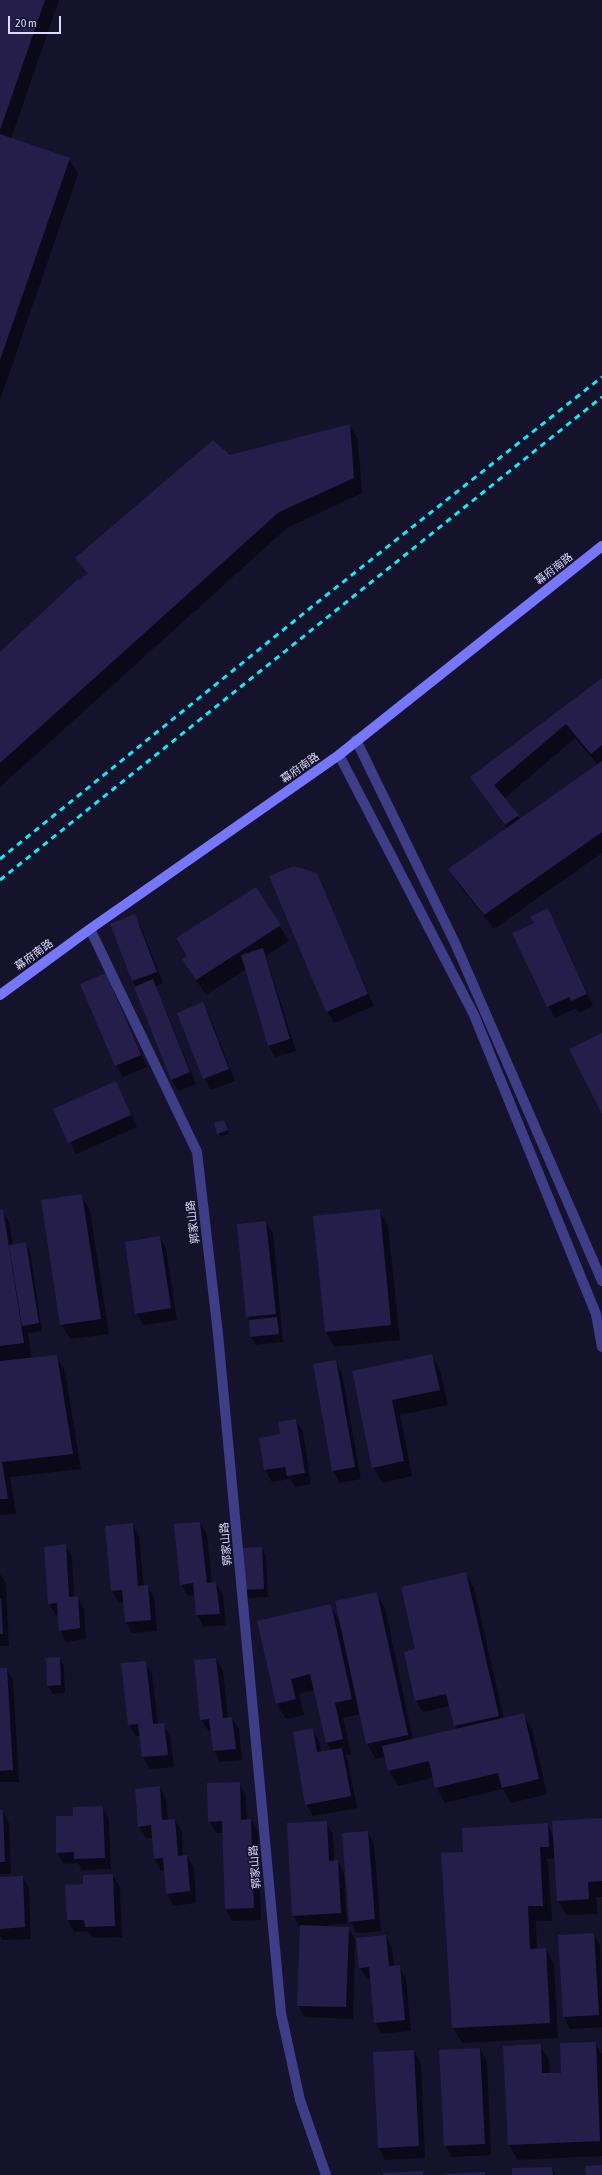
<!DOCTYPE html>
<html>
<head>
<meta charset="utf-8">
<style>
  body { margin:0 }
  #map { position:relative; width:602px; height:2175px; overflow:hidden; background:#15122b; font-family:"Asap Condensed",sans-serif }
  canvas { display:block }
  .scale { position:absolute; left:8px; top:16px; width:53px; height:18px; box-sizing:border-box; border:2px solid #dedcfe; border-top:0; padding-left:5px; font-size:12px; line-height:14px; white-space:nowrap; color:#dedcfe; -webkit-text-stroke:3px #15122b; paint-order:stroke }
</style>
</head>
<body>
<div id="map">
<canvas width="602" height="2175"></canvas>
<div class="scale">20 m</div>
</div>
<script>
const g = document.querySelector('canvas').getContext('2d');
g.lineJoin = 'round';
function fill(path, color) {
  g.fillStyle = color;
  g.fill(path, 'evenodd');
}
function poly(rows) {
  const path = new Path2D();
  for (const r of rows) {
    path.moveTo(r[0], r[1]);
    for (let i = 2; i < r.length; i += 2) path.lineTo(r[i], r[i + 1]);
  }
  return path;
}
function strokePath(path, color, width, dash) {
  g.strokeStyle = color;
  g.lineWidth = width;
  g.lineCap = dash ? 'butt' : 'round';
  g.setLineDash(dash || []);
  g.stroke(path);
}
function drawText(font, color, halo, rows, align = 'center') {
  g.font = font + ' "Asap Condensed","Noto Sans SC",sans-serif';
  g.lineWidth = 3.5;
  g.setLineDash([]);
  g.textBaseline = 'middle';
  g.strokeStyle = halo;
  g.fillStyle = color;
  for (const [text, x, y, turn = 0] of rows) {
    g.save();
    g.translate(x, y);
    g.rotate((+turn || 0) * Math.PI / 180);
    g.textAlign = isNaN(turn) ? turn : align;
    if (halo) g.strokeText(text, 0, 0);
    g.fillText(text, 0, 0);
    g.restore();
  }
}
fill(poly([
  [0,0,59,0,11,139,69,159,78,174,0,400],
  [350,425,358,440,362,493,287,528,0,787,0,653,87,575,76,558,230,456],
  [602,679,602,853,494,929,458,884,450,869,507,829,472,778],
  [575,738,598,765,520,819,504,799],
  [316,874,374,1006,334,1023,327,1011],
  [256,888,289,941,266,956,296,1051,275,1057,269,1046,246,969,206,995,192,974],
  [134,915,141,927,163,983,156,986,196,1084,178,1091,172,1080,111,924],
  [554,921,593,1006,579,1013,576,1008,555,1018,548,1006],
  [105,974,147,1067,123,1077,116,1065],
  [202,1004,209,1015,235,1081,211,1090,204,1078],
  [116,1083,137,1127,76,1154,54,1109],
  [224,1121,229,1134,220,1137,215,1124],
  [81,1195,90,1210,109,1334,70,1339,61,1324],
  [379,1210,388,1226,400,1340,334,1347,326,1332],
  [0,1211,2,1211,9,1222,13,1246,25,1244,30,1251,42,1331,28,1333,32,1359,56,1356,65,1371,81,1469,10,1477,16,1514,0,1515],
  [266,1222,273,1233,283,1342,256,1345,251,1337,250,1321,247,1316],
  [160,1237,166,1249,177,1320,143,1325,136,1313],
  [431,1355,440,1370,448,1405,400,1415,412,1476,382,1483,373,1467,353,1372],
  [335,1361,342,1373,361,1479,340,1483,333,1471,314,1365],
  [296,1420,303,1432,311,1484,295,1487,290,1479,272,1482,265,1470,260,1439,281,1435],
  [200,1523,207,1535,212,1584,216,1583,223,1595,226,1625,204,1627,197,1615,195,1595,188,1596,181,1584],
  [132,1524,139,1536,144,1586,147,1586,154,1597,157,1631,132,1633,126,1622,124,1602,119,1603,112,1591,106,1527],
  [65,1545,72,1557,74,1597,77,1597,84,1609,86,1639,66,1642,60,1630,59,1615,56,1615,49,1603],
  [262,1548,266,1556,268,1597,247,1598,242,1590],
  [0,1573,6,1584,9,1646,0,1646],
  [465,1573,474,1588,504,1719,523,1714,532,1729,547,1794,511,1803,503,1789,445,1803,436,1787,434,1777,398,1786,389,1771,386,1757,376,1759,367,1744,360,1714,343,1718,351,1754,345,1755,348,1761,357,1808,313,1816,306,1804,312,1729,319,1741,321,1752,331,1751,327,1743,314,1690,299,1694,304,1715,286,1719,277,1704,258,1622,330,1605,341,1624,376,1593,385,1608,413,1740,457,1730,450,1706,423,1712,416,1701,417,1650],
  [60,1658,64,1666,65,1693,53,1694,48,1686],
  [216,1659,223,1671,228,1719,232,1718,239,1730,242,1760,220,1762,214,1750,212,1731,208,1731,201,1719],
  [145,1662,152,1674,158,1724,163,1724,170,1736,174,1767,150,1769,143,1757,141,1736,136,1736,129,1725],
  [0,1669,6,1669,13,1680,19,1782,0,1782],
  [239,1783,246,1795,247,1820,251,1820,258,1832,261,1920,232,1921,226,1909,224,1833,216,1833,209,1821],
  [160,1787,166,1799,168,1821,175,1820,182,1832,183,1857,187,1856,194,1868,196,1903,173,1906,167,1894,165,1870,161,1871,155,1859,153,1838,146,1838,139,1827],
  [102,1807,109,1819,111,1869,82,1870,78,1863,64,1864,57,1852,74,1817],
  [0,1811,3,1811,9,1823,11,1874,0,1874],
  [602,1819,602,1897,596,1897,598,1914,566,1915,558,1900,555,1858,546,1859,548,1863,552,1921,536,1921,537,1949,546,1949,554,1964,558,2038,462,2043,453,2028,464,1852,547,1824,554,1836],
  [326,1822,333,1834,334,1862,338,1861,344,1873,347,1924,329,1925,329,1927,348,1928,355,1939,353,2019,305,2017,298,2005,300,1928,293,1915],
  [368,1832,374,1844,381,1931,357,1933,350,1921],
  [113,1875,120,1887,122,1937,93,1938,88,1931,74,1932,68,1920,84,1885],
  [23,1877,29,1888,31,1939,2,1940,0,1936,0,1878],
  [594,1934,600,1945,602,2027,570,2029,564,2017,559,1936],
  [386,1936,392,1948,394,1967,399,1966,406,1978,411,2031,381,2034,375,2022,371,1979,367,1979,360,1968],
  [595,2043,602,2054,602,2156,518,2160,509,2145,540,2045,549,2060,550,2074,562,2074],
  [480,2049,487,2061,491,2155,452,2157,445,2145],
  [414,2051,421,2063,425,2158,385,2160,379,2148],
  [552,2168,556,2175,513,2175]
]), '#0007');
fill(poly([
  [0,0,45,0,0,130],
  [0,134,70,158,0,360],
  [350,424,354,478,279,512,0,763,0,652,78,579,80,580,87,573,75,558,213,440,230,455],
  [602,678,602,745,591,754,566,724,494,785,519,815,505,825,470,777],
  [602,761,602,832,484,915,448,869],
  [294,866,317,873,368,994,326,1012,269,876],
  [256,887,281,925,196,980,182,959,187,956,176,938],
  [548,908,587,994,571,1001,569,997,547,1007,512,933,534,923,530,917],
  [135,914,157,972,132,981,110,924],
  [263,948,290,1039,268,1046,241,955],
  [106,973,141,1055,115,1066,80,984],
  [153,979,190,1072,171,1080,134,987],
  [203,1002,229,1069,203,1079,177,1013],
  [602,1033,602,1114,569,1049],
  [116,1081,131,1115,68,1143,53,1109],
  [224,1120,228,1130,217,1134,214,1123],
  [82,1194,101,1319,60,1325,41,1200],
  [3,1209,24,1343,0,1346,0,1210],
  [380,1209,391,1325,325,1332,313,1216],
  [266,1221,276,1314,246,1317,237,1224],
  [160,1236,171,1308,135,1314,125,1242],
  [26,1242,39,1323,22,1326,9,1245],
  [277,1317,279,1334,250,1337,249,1320],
  [432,1354,440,1390,392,1400,404,1461,372,1468,352,1371],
  [57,1355,73,1454,2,1462,8,1499,0,1499,0,1361],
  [336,1360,355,1467,332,1471,313,1364],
  [296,1419,305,1473,287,1476,285,1467,264,1470,259,1438,280,1434,278,1422],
  [200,1522,207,1583,216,1582,220,1614,196,1615,193,1583,180,1585,174,1524],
  [133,1523,138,1586,148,1585,151,1620,125,1622,122,1590,111,1591,105,1526],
  [66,1544,69,1597,78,1596,80,1628,59,1631,57,1603,48,1604,44,1547],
  [262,1547,264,1589,241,1590,240,1548],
  [466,1572,499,1716,454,1726,446,1694,415,1701,404,1652,415,1649,401,1587],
  [377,1592,408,1735,366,1744,335,1601],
  [0,1599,1,1599,3,1634,0,1634],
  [331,1604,352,1699,335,1703,343,1739,326,1743,310,1674,291,1679,296,1699,276,1704,257,1621],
  [60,1657,61,1685,47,1686,46,1658],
  [216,1658,223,1718,232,1717,236,1749,213,1751,209,1719,200,1720,194,1660],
  [146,1661,153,1724,164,1723,168,1755,142,1757,138,1724,128,1725,121,1663],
  [0,1668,7,1668,13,1770,0,1771],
  [524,1713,539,1779,502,1788,498,1773,435,1788,429,1761,388,1771,382,1746],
  [313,1728,317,1752,342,1748,351,1796,305,1805,293,1732],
  [240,1782,241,1820,251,1819,254,1908,225,1909,222,1821,208,1822,207,1783],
  [160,1786,162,1820,175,1819,178,1856,187,1855,190,1891,166,1894,163,1858,154,1859,151,1825,138,1827,135,1789],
  [103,1806,105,1858,74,1859,74,1852,56,1853,56,1816,73,1816,73,1807],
  [0,1810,3,1810,5,1862,0,1862],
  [602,1818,602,1881,588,1882,589,1899,557,1901,552,1821],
  [327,1821,329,1861,338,1860,341,1913,292,1916,287,1823],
  [548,1823,549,1847,540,1847,543,1906,528,1906,530,1949,546,1948,550,2023,452,2028,441,1853,463,1852,462,1828],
  [368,1831,375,1919,349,1922,342,1833],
  [113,1874,115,1926,85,1927,84,1920,67,1920,65,1885,83,1884,83,1875],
  [23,1876,25,1927,0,1929,0,1877],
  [300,1925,349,1927,346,2007,297,2006],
  [594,1933,599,2015,563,2017,558,1935],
  [386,1935,389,1966,400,1965,405,2020,374,2023,369,1967,359,1968,356,1938],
  [596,2042,600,2141,508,2145,503,2046,541,2044,542,2073,561,2073,560,2043],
  [480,2048,485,2144,444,2146,439,2050],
  [414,2050,419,2146,378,2148,373,2052],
  [602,2165,602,2175,586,2175,585,2166],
  [552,2167,553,2175,512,2175,512,2168],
  [423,2171,423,2175,383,2175,383,2173],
  [485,2172,485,2175,443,2175,443,2174]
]), '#251e4b');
strokePath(poly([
  [356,740,455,943,602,1281],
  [339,755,474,1015,596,1314,602,1347],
  [90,929,197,1152,218,1334,281,2013,300,2100,326,2175]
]), '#3e3e88', 10);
strokePath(poly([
  [0,995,90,929,339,755,602,546]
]), '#7578fc', 10);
strokePath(poly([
  [0,859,319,601,602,377],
  [0,880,602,397]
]), '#0cedfa', 3, [6, 5]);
drawText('11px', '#dedcfe', '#15122b', [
  ["幕府南路",554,569,-38],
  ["幕府南路",300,768,-35],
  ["幕府南路",34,955,-36],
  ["郭家山路",193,1222,-97],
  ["郭家山路",226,1544,-95],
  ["郭家山路",255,1867,-95]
]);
</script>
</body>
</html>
